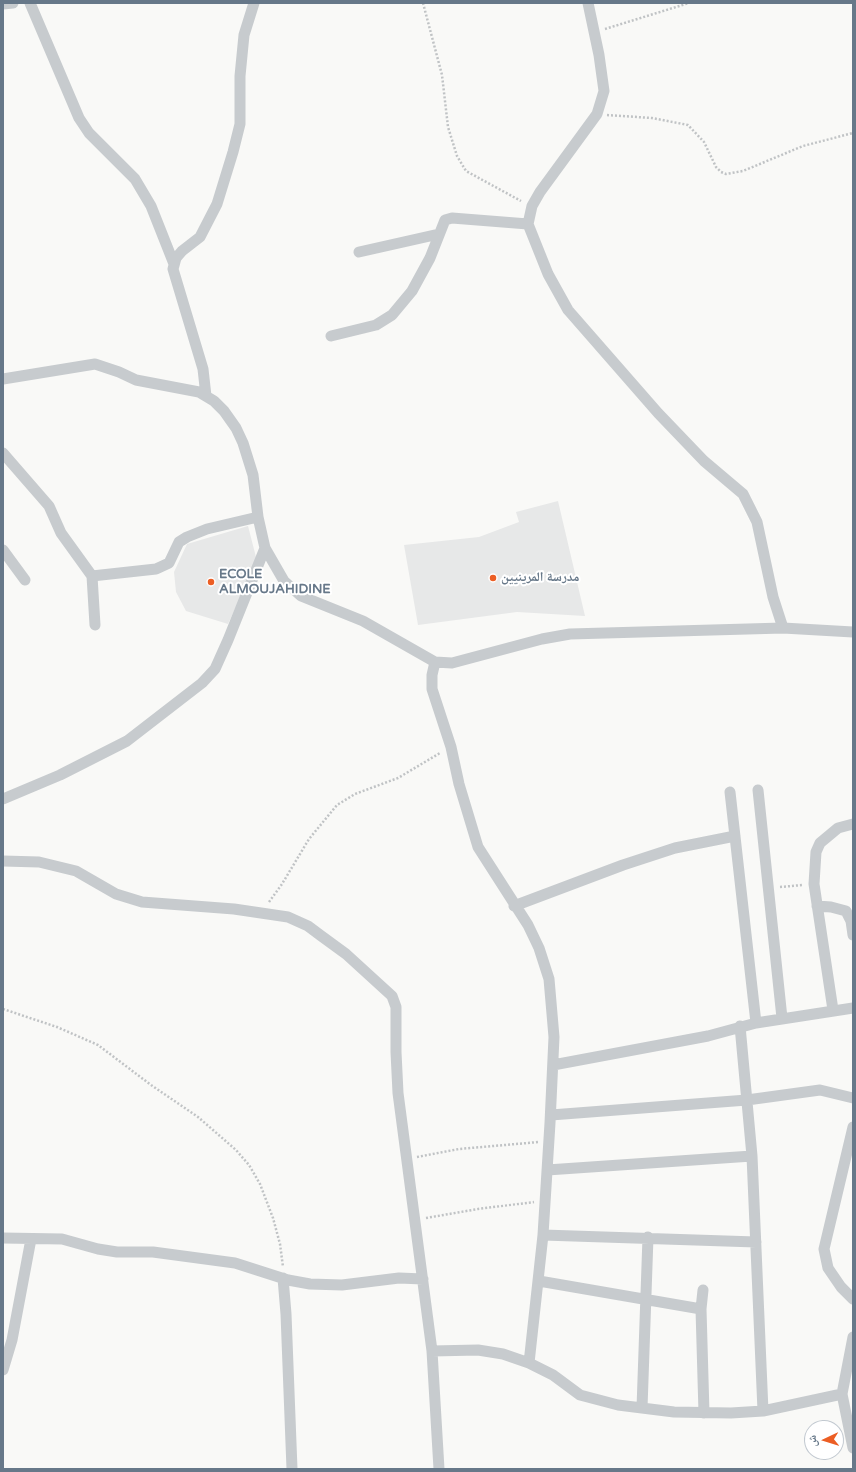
<!DOCTYPE html>
<html>
<head>
<meta charset="utf-8">
<style>
  body { margin:0 }
  #map { position:relative; width:856px; height:1472px; overflow:hidden; background:#f9f9f7; font-family:"Varela Round","Noto Naskh Arabic",sans-serif }
  canvas { display:block }
  .frame { position:absolute; inset:0; border:4px solid #677889; pointer-events:none }
  .north { position:absolute; left:804px; top:1420px; width:40px; height:40px; box-sizing:border-box; background:#fff; border:1px solid #c2c9d0; border-radius:50%; rotate:266deg; font-size:11px; font-weight:700; line-height:16px; text-align:center; color:#677889 }
  .north::after { content:''; display:block; margin:auto; width:14px; height:18px; background:#ec5e24; clip-path:polygon(50% 0,100% 100%,50% 72%,0 100%) }
</style>
</head>
<body>
<div id="map">
<canvas width="856" height="1472"></canvas>
<div class="frame"></div>
<div class="north">ش</div>
</div>
<script>
const g = document.querySelector('canvas').getContext('2d');
g.lineJoin = 'round';
function fill(path, color) {
  g.fillStyle = color;
  g.fill(path, 'evenodd');
}
function poly(rows) {
  const path = new Path2D();
  for (const r of rows) {
    path.moveTo(r[0], r[1]);
    for (let i = 2; i < r.length; i += 2) path.lineTo(r[i], r[i + 1]);
  }
  return path;
}
function strokePath(path, color, width, dash) {
  g.strokeStyle = color;
  g.lineWidth = width;
  g.lineCap = dash ? 'butt' : 'round';
  g.setLineDash(dash || []);
  g.stroke(path);
}
function drawText(font, color, halo, rows, align = 'center') {
  g.font = font + ' "Varela Round","Noto Naskh Arabic",sans-serif';
  g.lineWidth = 4;
  g.setLineDash([]);
  g.textBaseline = 'middle';
  g.strokeStyle = halo;
  g.fillStyle = color;
  for (const [text, x, y, turn = 0] of rows) {
    g.save();
    g.translate(x, y);
    g.rotate((+turn || 0) * Math.PI / 180);
    g.textAlign = isNaN(turn) ? turn : align;
    if (halo) g.strokeText(text, 0, 0);
    g.fillText(text, 0, 0);
    g.restore();
  }
}
fill(poly([
  [558,501,585,616,517,612,418,625,404,545,479,537,519,522,516,512],
  [248,526,257,561,228,624,186,611,176,592,174,572,187,544]
]), '#e7e8e8');
strokePath(poly([
  [423,3,442,75,448,127,457,156,466,171,521,201],
  [605,29,689,3],
  [607,115,652,118,688,125,704,142,716,167,721,172,726,174,743,171,803,146,853,133],
  [780,887,803,885],
  [269,902,282,884,309,839,337,805,355,794,398,778,440,753],
  [3,1009,57,1027,98,1045,151,1085,198,1117,236,1150,249,1165,260,1184,273,1218,280,1244,283,1267],
  [417,1157,459,1149,539,1142],
  [426,1218,478,1209,534,1202]
]), '#c0c3c5', 2.5, [2, 2]);
strokePath(poly([
  [30,3,79,118,89,133,135,179,151,206,174,264],
  [588,3,599,55,604,91,597,114,540,192,532,206,528,224,548,274,568,310,658,413,704,461,743,494,757,522,773,597,783,628],
  [3,4,13,3],
  [359,252,439,234],
  [331,336,376,325,392,315,412,291,430,258,445,220,452,218,528,224],
  [3,379,95,364,119,372,136,380,199,392,214,401,224,411,236,428,243,443,253,475,258,517,265,548,284,581,301,596,363,621,435,662,452,663,542,639,570,634,783,628,853,632],
  [206,396,203,369,173,269,176,258,182,251,200,237,217,204,233,152,240,124,240,76,244,35,254,3],
  [3,453,49,506,61,533,92,576,95,625],
  [3,550,25,580],
  [92,576,156,569,169,563,179,542,187,537,207,529,258,517],
  [435,662,432,675,432,689,451,747,459,784,478,847,528,925,539,948,549,979,554,1037,550,1123,543,1235,529,1363],
  [758,790,782,1018],
  [730,792,756,1023],
  [3,799,60,775,127,741,202,683,215,669,228,640,265,548],
  [3,861,39,862,76,871,116,894,142,902,234,909,288,917,308,926,320,935,346,954,392,996,396,1007,396,1052,398,1093,432,1351,439,1469],
  [514,906,623,865,675,848,735,836],
  [817,906,831,907,846,911,851,921,853,935],
  [833,1010,814,884,816,852,820,843,838,828,853,824],
  [740,1026,752,1156,763,1411],
  [553,1065,708,1036,756,1023,853,1008],
  [551,1115,747,1100,820,1090,853,1098],
  [853,1127,824,1249,828,1268,841,1287,853,1299],
  [547,1170,752,1156],
  [543,1235,756,1242],
  [3,1238,62,1239,98,1249,117,1252,153,1252,235,1263,288,1280,310,1284,342,1285,399,1278,423,1279],
  [283,1278,286,1314,292,1469],
  [539,1281,701,1309],
  [703,1290,701,1309,704,1413],
  [853,1337,842,1394,853,1448],
  [432,1351,478,1350,503,1354,529,1363,553,1375,580,1395,618,1405,674,1412,731,1413,763,1411,842,1394],
  [3,1370,12,1340,31,1239],
  [642,1408,648,1237]
]), '#c7cbce', 11);
for (const [x, y, r, color] of [
  [493,578,4,"#ec5e24"],
  [211,582,4,"#ec5e24"]
]) {
  const dot = new Path2D();
  dot.arc(x, y, r, 0, 2 * Math.PI);
  g.fillStyle = color;
  g.fill(dot);
  strokePath(dot, '#fff', 1.5);
}
drawText('bold 13px', '#677889', '#fff', [
  ["ECOLE",219,575],
  ["ALMOUJAHIDINE",219,590],
  ["مدرسة المرينيين",501,578]
], 'left');
</script>
</body>
</html>
